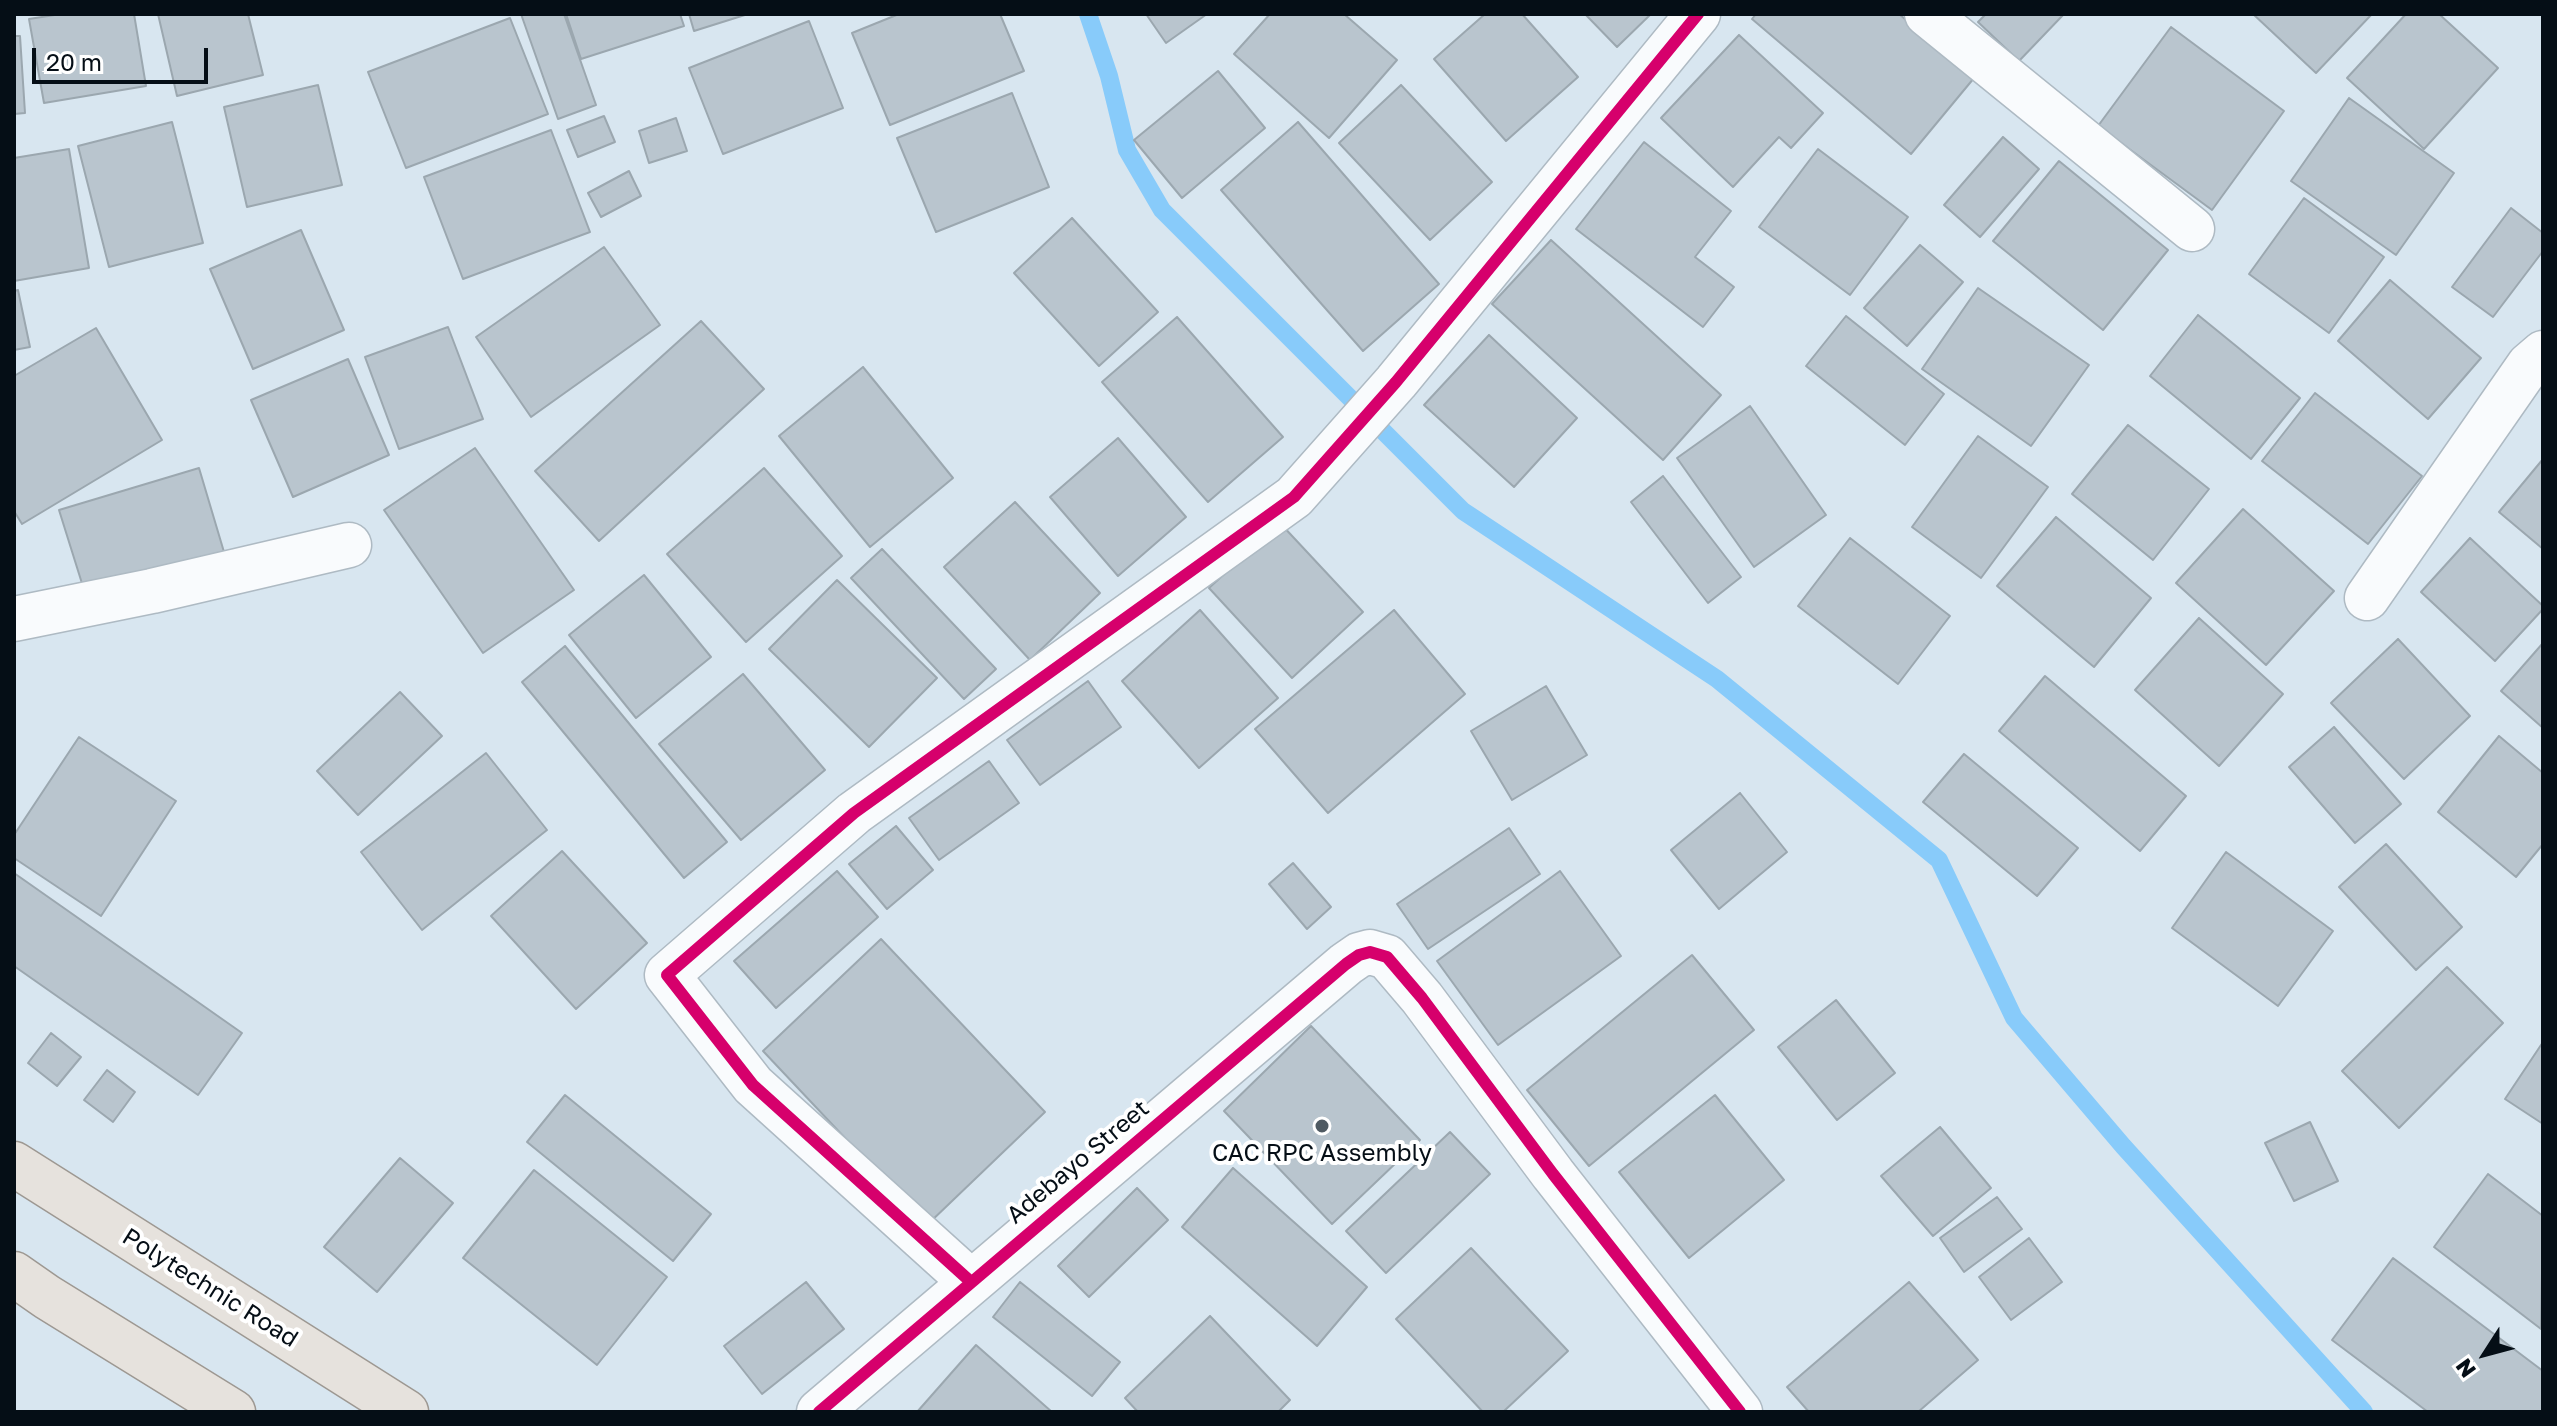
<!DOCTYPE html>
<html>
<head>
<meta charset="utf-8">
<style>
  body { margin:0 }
  #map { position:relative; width:2557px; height:1426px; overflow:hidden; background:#d8e6f0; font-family:"Golos Text",sans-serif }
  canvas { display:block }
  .frame { position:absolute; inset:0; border:16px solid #050e16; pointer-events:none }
  .north { position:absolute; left:2445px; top:1314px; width:80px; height:80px; -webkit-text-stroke:6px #fff; paint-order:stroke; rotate:234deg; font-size:22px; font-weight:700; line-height:32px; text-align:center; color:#050e16 }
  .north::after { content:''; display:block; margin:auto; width:28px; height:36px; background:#050e16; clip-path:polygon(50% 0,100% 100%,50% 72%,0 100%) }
  .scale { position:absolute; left:32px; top:48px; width:176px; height:36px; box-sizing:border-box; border:4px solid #050e16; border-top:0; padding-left:10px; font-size:24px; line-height:28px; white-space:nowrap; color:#050e16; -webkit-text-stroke:6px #fff; paint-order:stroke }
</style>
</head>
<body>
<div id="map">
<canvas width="2557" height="1426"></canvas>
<div class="frame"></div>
<div class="north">N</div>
<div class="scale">20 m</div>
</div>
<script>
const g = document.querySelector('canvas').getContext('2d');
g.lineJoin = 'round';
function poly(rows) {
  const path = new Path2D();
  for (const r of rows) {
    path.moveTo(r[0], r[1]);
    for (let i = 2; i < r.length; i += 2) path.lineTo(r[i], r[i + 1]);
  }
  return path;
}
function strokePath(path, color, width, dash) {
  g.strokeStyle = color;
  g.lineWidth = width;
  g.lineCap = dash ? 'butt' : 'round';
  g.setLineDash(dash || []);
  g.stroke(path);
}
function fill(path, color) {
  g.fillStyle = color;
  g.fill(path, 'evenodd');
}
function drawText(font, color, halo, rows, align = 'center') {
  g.font = font + ' "Golos Text",sans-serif';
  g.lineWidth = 8;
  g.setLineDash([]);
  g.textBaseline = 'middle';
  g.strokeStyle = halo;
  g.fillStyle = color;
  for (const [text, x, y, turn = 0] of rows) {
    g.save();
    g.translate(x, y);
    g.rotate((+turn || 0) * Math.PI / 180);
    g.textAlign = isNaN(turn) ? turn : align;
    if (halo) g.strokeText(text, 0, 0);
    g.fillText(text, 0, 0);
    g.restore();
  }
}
strokePath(poly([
  [1088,14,1109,76,1127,150,1162,210,1463,511,1717,679,1939,860,2014,1018,2123,1146,2364,1412]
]), '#88cbfa', 18);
const building = poly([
  [61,14,134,14,146,86,44,103,29,19,61,14],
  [158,14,248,14,263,75,177,96,158,14],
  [521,14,564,14,596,105,558,119,521,14],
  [566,14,680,14,684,26,581,59,566,14],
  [689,14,748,14,694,31,689,14],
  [899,14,1000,14,1024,71,890,125,852,33,899,14],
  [1146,14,1207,14,1166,43,1146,14],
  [1270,14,1344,14,1397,60,1329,138,1234,54,1270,14],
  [1485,14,1522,14,1578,77,1506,141,1434,59,1485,14],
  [1585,14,1651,14,1617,47,1585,14],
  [1756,14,1899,14,1974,78,1911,154,1752,19,1756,14],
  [1986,14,2064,14,2019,61,1978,22,1986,14],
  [2253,14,2372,14,2316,73,2253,14],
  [2406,14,2439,14,2498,68,2424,149,2347,78,2406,14],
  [510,18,548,114,406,168,368,72,510,18],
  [809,21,843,108,723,154,689,68,809,21],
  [2171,27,2284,111,2212,210,2098,126,2171,27],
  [1739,35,1823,113,1791,148,1779,137,1733,187,1661,118,1739,35],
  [14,36,20,36,25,113,14,114,14,36],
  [1218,71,1265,128,1182,198,1134,140,1218,71],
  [318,85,342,185,247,207,224,107,318,85],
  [1401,85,1492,182,1430,240,1339,143,1401,85],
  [1012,93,1049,187,936,232,897,138,1012,93],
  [2349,98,2454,173,2396,255,2291,181,2349,98],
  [604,116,615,142,578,157,567,130,604,116],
  [676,118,687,151,649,163,639,131,676,118],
  [172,122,203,243,109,267,78,146,172,122],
  [1298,122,1439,284,1363,351,1221,190,1298,122],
  [551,130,590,232,463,279,424,177,551,130],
  [2003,137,2039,169,1980,237,1944,205,2003,137],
  [1644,142,1731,211,1695,257,1734,287,1703,327,1576,229,1644,142],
  [69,149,89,268,14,281,14,158,69,149],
  [1818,149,1908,217,1850,295,1759,227,1818,149],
  [2059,161,2168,250,2103,330,1993,241,2059,161],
  [629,171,641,196,601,217,588,193,629,171],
  [2304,198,2384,257,2329,333,2249,274,2304,198],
  [2511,208,2543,233,2543,251,2493,317,2452,287,2511,208],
  [1072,218,1158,312,1099,366,1014,273,1072,218],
  [301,230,344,330,253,369,210,269,301,230],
  [1551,240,1721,395,1663,460,1492,304,1551,240],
  [1920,245,1963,282,1907,346,1864,308,1920,245],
  [604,247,660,325,531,417,476,337,604,247],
  [2390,280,2481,358,2428,419,2338,341,2390,280],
  [1978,288,2089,365,2031,446,1922,369,1978,288],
  [18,290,30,347,14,350,14,291,18,290],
  [2198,315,2300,398,2251,459,2150,376,2198,315],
  [1846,316,1944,394,1905,445,1806,366,1846,316],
  [1177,317,1283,437,1208,502,1102,382,1177,317],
  [701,321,764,389,599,541,535,471,701,321],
  [448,327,483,419,399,449,365,357,448,327],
  [96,328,162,440,22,524,14,511,14,376,96,328],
  [1489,335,1577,418,1514,487,1424,405,1489,335],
  [348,359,389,455,293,497,251,400,348,359],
  [863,367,953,478,870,547,779,436,863,367],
  [2315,393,2422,476,2368,544,2262,461,2315,393],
  [1750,406,1826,515,1754,567,1677,458,1750,406],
  [2128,425,2209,489,2153,560,2072,494,2128,425],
  [1978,436,2048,487,1981,578,1912,527,1978,436],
  [1118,438,1186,517,1118,576,1050,497,1118,438],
  [475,448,574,590,483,653,384,510,475,448],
  [2543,459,2543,549,2499,512,2543,459],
  [199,468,224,552,85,593,59,510,199,468],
  [764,468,842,556,746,642,667,554,764,468],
  [1663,476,1741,577,1708,603,1631,502,1663,476],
  [1015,502,1100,593,1030,660,944,567,1015,502],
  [2243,509,2334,591,2266,665,2176,583,2243,509],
  [2056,517,2151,598,2094,667,1997,586,2056,517],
  [1280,523,1363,612,1292,678,1209,588,1280,523],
  [1850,538,1950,616,1898,684,1798,606,1850,538],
  [2470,538,2543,606,2543,609,2495,661,2421,592,2470,538],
  [882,549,996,669,964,699,851,578,882,549],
  [644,575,711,657,636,718,569,635,644,575],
  [837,580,937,678,869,747,769,649,837,580],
  [1200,610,1278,698,1199,768,1122,681,1200,610],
  [1394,610,1465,694,1328,813,1255,729,1394,610],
  [2199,618,2283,694,2219,766,2135,690,2199,618],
  [2398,639,2470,716,2404,779,2331,703,2398,639],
  [2543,643,2543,728,2501,691,2543,643],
  [565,646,727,842,684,878,522,682,565,646],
  [743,674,825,770,741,840,659,744,743,674],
  [2045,676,2186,796,2140,851,1999,731,2045,676],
  [1088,681,1121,727,1040,785,1007,740,1088,681],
  [1546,686,1587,755,1512,800,1471,731,1546,686],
  [400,692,442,736,358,815,317,771,400,692],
  [2334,727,2401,804,2355,843,2289,767,2334,727],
  [2499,736,2543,773,2543,844,2516,877,2438,812,2499,736],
  [79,737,176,801,101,916,14,858,14,835,79,737],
  [486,753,547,830,422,930,361,852,486,753],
  [1964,754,2078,848,2037,896,1923,802,1964,754],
  [989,761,1019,803,939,860,909,818,989,761],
  [1740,793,1787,852,1719,909,1671,850,1740,793],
  [896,826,933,870,887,909,849,864,896,826],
  [1509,828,1540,874,1428,949,1397,904,1509,828],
  [2386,844,2462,927,2416,970,2339,887,2386,844],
  [562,851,647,943,576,1009,491,916,562,851],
  [2226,852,2333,931,2278,1006,2172,928,2226,852],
  [1293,863,1331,907,1307,929,1269,884,1293,863],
  [837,871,878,917,776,1008,734,961,837,871],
  [1560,871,1621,956,1498,1045,1437,961,1560,871],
  [14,873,242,1033,198,1095,14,966,14,873],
  [881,939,1045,1112,927,1225,763,1051,881,939],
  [1692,955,1754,1030,1589,1166,1527,1090,1692,955],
  [2447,967,2503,1023,2399,1128,2342,1071,2447,967],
  [1836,1000,1895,1073,1837,1120,1778,1047,1836,1000],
  [1311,1026,1420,1140,1332,1224,1224,1111,1311,1026],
  [51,1033,81,1057,57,1086,28,1063,51,1033],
  [2543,1042,2543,1124,2505,1099,2543,1042],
  [107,1070,135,1092,113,1122,84,1100,107,1070],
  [565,1095,711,1214,673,1261,527,1142,565,1095],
  [1715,1095,1784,1180,1689,1258,1619,1172,1715,1095],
  [2310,1122,2338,1181,2294,1201,2265,1143,2310,1122],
  [1940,1127,1991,1188,1933,1236,1881,1176,1940,1127],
  [1450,1132,1490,1174,1386,1273,1346,1231,1450,1132],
  [400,1158,453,1203,377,1292,324,1247,400,1158],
  [1233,1168,1367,1287,1317,1346,1182,1227,1233,1168],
  [534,1170,667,1277,597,1365,463,1258,534,1170],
  [2488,1174,2543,1216,2541,1329,2434,1247,2488,1174],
  [1137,1188,1168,1220,1089,1297,1058,1266,1137,1188],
  [1997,1197,2022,1229,1964,1272,1940,1238,1997,1197],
  [2029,1238,2062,1282,2011,1320,1979,1277,2029,1238],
  [1471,1248,1568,1351,1503,1412,1483,1412,1396,1319,1471,1248],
  [2393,1258,2543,1371,2542,1412,2428,1412,2332,1340,2393,1258],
  [806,1282,844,1329,762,1394,724,1346,806,1282],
  [1020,1282,1120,1362,1092,1396,993,1317,1020,1282],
  [1909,1282,1978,1360,1918,1412,1809,1412,1787,1387,1909,1282],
  [1210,1316,1290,1400,1278,1412,1138,1412,1125,1398,1210,1316],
  [976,1345,1052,1412,917,1412,976,1345]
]);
fill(building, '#b9c5ce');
strokePath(building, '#9ba7af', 2);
const minor = poly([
  [1927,14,2192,229],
  [2367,598,2529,365,2543,353],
  [14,619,152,591,349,545],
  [971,1282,753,1085,667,975,854,813,1294,497,1396,382,1698,14],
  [819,1412,1346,964,1359,955,1370,952,1387,957,1422,998,1553,1174,1740,1412]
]);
const primary = poly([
  [14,1164,406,1412],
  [14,1274,47,1297,233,1412]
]);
strokePath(minor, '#aebac3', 47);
strokePath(primary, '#9d9892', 47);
strokePath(minor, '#f9fbfd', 44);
strokePath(primary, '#e6e2dd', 44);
strokePath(poly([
  [971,1282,753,1085,667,975,854,813,1294,497,1396,382,1698,14],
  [819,1412,1346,964,1359,955,1370,952,1387,957,1422,998,1553,1174,1740,1412]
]), '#d6006c', 12);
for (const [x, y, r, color] of [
  [1322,1126,8,"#4f5a62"]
]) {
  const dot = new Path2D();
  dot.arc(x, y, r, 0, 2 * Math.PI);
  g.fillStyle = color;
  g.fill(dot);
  strokePath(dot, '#fff', 3);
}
drawText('24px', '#050e16', '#fff', [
  ["CAC RPC Assembly",1322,1153]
]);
drawText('24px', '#050e16', '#fff', [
  ["Adebayo Street",1078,1162,-40],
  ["Polytechnic Road",210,1288,32]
]);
</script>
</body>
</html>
